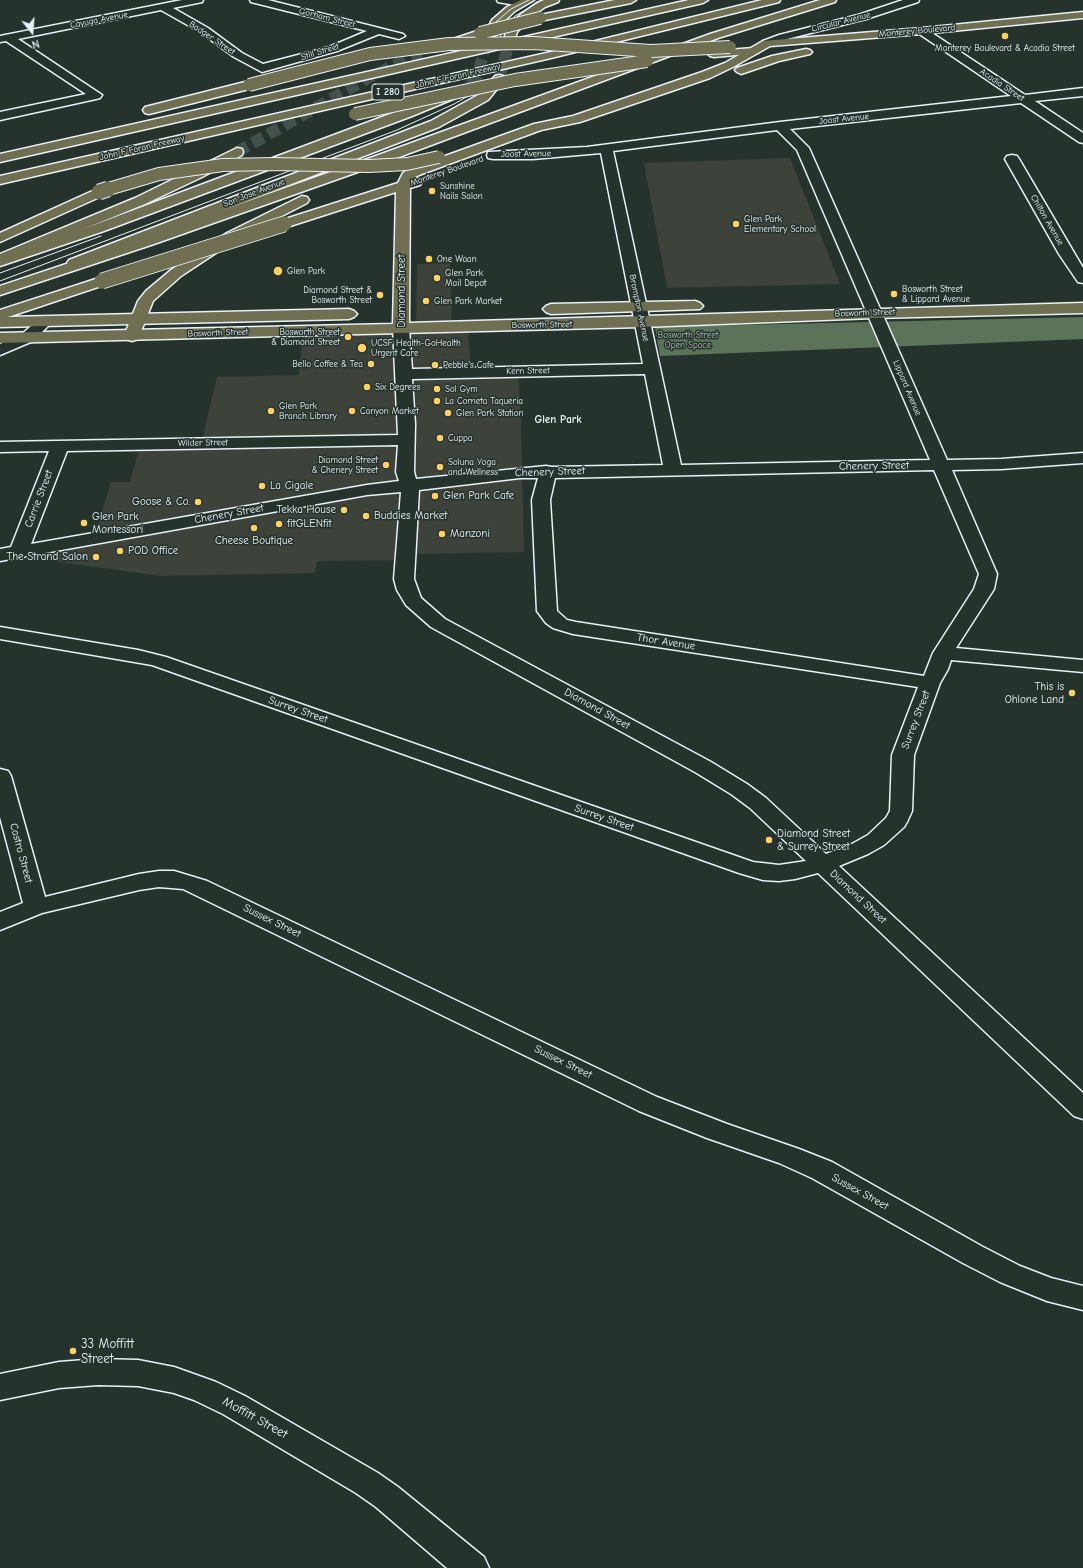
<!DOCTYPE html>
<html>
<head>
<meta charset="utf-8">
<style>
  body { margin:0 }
  #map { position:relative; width:1083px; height:1568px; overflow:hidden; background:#26332d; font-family:"Comic Neue",sans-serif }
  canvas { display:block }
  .north { position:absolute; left:12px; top:12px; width:40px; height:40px; -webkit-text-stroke:3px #26332d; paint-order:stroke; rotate:163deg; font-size:11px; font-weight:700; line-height:16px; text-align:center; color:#e8f1f8 }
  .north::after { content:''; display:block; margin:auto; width:14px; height:18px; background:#e8f1f8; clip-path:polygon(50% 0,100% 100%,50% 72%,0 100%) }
</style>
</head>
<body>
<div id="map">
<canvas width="1083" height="1568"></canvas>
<div class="north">N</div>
</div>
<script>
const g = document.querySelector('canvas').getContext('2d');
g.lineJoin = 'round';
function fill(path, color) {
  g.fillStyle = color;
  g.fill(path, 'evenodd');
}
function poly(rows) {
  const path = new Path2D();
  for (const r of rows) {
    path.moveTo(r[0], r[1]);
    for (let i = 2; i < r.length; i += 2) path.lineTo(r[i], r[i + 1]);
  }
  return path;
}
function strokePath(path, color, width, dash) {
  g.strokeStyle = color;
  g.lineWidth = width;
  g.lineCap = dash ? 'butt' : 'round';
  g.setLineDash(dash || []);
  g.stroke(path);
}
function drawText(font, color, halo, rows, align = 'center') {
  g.font = font + ' "Comic Neue",sans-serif';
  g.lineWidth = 3;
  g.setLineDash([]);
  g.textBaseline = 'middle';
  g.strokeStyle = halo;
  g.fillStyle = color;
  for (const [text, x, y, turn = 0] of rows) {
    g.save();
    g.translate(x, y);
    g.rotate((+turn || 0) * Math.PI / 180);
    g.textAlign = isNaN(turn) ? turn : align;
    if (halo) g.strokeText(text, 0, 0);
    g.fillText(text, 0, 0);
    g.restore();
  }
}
fill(poly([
  [790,158,840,284,667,288,644,163],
  [450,263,452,330,468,330,471,369,518,368,521,421,524,552,399,554,399,560,317,561,315,573,161,576,52,561,47,543,95,534,111,482,130,482,141,441,202,440,217,377,299,375,303,334,416,331,417,264]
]), '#3d433b');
fill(poly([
  [1083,317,1083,339,660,356,655,327]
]), '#5b7459');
strokePath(poly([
  [499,79,511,36],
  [470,86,477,77,487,41]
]), '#43504b', 12, [12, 6]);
strokePath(poly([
  [237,152,370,77,421,53]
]), '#43504b', 12, [12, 6]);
const minor = poly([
  [182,0,203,0,202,2,173,8,208,28,242,53,263,64,329,47,367,31,251,2,250,0,268,0,403,34,405,36,399,39,379,34,337,51,262,72,234,57,200,32,161,10,18,39,102,95,100,98,96,99,0,120,0,112,86,94,6,41,0,42,0,36,182,0],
  [497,0,522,0,526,3,521,6,498,2,497,0],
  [903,0,919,0,918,2,866,19,787,39,771,45,767,46,763,45,761,43,763,41,779,35,858,15,903,0],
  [922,28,926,29,1025,95,1083,88,1083,96,1035,101,1083,133,1083,143,1079,142,1021,103,790,129,809,148,947,460,1001,459,1083,453,1083,463,1001,469,952,470,997,574,994,589,956,648,1083,660,1083,672,951,660,948,669,940,683,914,755,912,811,907,822,904,827,884,845,868,854,839,866,1083,1093,1083,1119,1074,1116,818,873,795,879,779,881,763,880,739,873,152,665,0,639,0,627,138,650,166,657,753,862,779,865,806,861,750,808,731,794,695,772,431,627,406,605,397,590,394,579,401,492,367,495,0,561,0,549,11,547,49,451,0,452,0,442,398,435,393,328,396,325,401,323,406,325,409,328,412,369,643,364,601,153,533,159,493,159,488,158,487,155,488,152,587,147,780,122,1011,96,918,33,916,31,918,29,922,28],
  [777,130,797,150,930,460,681,465,613,151,777,130],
  [645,374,663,465,552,467,546,466,416,479,414,472,415,424,412,379,645,374],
  [398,445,396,472,399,481,367,485,31,544,67,451,398,445],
  [934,470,979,574,974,589,933,653,924,676,576,622,567,620,557,611,550,500,555,478,934,470],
  [520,478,538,478,532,500,537,611,546,623,553,628,573,634,918,687,892,755,890,811,886,818,868,835,852,844,826,854,766,798,747,784,711,762,445,619,421,598,414,579,419,490,520,478],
  [1012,155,1017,156,1019,159,1083,268,1083,283,1078,282,1059,254,1005,159,1007,156,1012,155],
  [44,317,49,319,52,322,33,341,0,355,0,344,21,335,39,319,44,317],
  [0,769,8,771,11,776,45,897,139,874,159,871,174,871,207,881,657,1097,727,1124,799,1149,832,1162,983,1247,1020,1266,1051,1278,1083,1286,1083,1310,1047,1301,1000,1282,963,1263,812,1178,779,1163,707,1138,639,1111,183,889,159,887,139,890,42,913,0,930,0,912,23,903,0,817,0,769],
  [98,1359,138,1360,174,1367,216,1382,245,1396,378,1473,398,1487,484,1557,489,1568,447,1568,376,1507,356,1493,223,1414,194,1400,174,1393,138,1386,98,1385,59,1388,0,1400,0,1374,59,1362,98,1359]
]);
const major = poly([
  [521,0,534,0,515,11,501,24,491,43,483,43,481,41,492,20,507,7,521,0],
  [544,0,559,0,558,2,545,7,528,19,517,32,515,38,507,38,505,36,506,31,520,15,537,3,544,0],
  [1083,12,1083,18,922,34,770,46,733,67,710,78,580,122,541,130,419,175,413,178,420,179,422,182,420,185,410,188,409,323,1083,303,1083,313,874,318,642,327,0,343,0,333,393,324,396,192,284,228,279,227,277,224,279,221,398,183,403,173,409,169,534,124,573,116,702,72,725,63,763,41,922,28,1083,12],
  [806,49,810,50,812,52,810,54,779,61,741,74,737,72,735,70,737,68,772,56,806,49],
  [499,75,503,76,505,79,488,100,439,127,79,266,74,267,69,266,67,263,69,260,431,121,480,94,495,76,499,75],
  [454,90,458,91,460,94,458,97,412,116,104,231,0,266,0,257,94,225,454,90],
  [99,188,104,189,106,192,104,195,0,242,0,233,99,188],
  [102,277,107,278,109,281,107,284,8,317,349,309,354,311,357,314,354,317,349,319,0,327,0,310,102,277],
  [695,301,700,303,703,306,700,309,551,314,546,312,543,309,546,306,551,304,695,301]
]);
const highway = poly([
  [615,0,636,0,631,3,540,21,535,18,540,15,615,0],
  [689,0,708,0,703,3,0,162,0,154,689,0],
  [762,0,780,0,779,2,551,58,0,184,0,176,551,52,762,0],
  [820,0,836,0,835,2,718,38,383,163,154,244,0,295,0,286,144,238,373,157,710,34,820,0],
  [480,30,486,33,484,35,436,51,432,50,430,48,432,46,480,30],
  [754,48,758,49,760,51,758,53,714,57,710,56,708,54,710,52,714,51,754,48],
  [249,81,253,82,255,85,253,88,149,114,145,113,143,110,145,107,249,81],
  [237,148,242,149,243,152,242,155,202,177,145,204,0,263,0,254,135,198,237,148],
  [302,196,307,197,309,200,307,203,237,239,181,276,153,301,138,339,132,341,126,339,124,336,138,301,146,291,171,270,227,233,302,196]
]);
strokePath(minor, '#e8f1f8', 3);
strokePath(major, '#e8f1f8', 3);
strokePath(highway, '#e8f1f8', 3);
fill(minor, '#26332d');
fill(major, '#706f52');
fill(highway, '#706f52');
strokePath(poly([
  [500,38,503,30,515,16,542,0],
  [487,41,496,22,511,9,529,0],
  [442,103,471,86],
  [0,273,101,236],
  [0,281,397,130,454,104,470,95,481,86]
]), '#e8f1f8', 1);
const majorBridgeFar1 = poly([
  [105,190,159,174,223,165,273,164,369,166,407,164,439,157]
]);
const majorBridge = poly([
  [99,192,108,189],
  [102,281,284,224]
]);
const highwayBridge = poly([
  [480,33,540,18],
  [249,85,370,54,449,44,533,43,651,51,730,47],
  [355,114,515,80,647,61]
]);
strokePath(majorBridgeFar1, '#e8f1f8', 14, []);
strokePath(majorBridge, '#e8f1f8', 17, []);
strokePath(highwayBridge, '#e8f1f8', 14, []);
strokePath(majorBridgeFar1, '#706f52', 12);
strokePath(majorBridge, '#706f52', 15);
strokePath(highwayBridge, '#706f52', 12);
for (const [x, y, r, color] of [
  [1005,36,4,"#ffd166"],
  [432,191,4,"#ffd166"],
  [736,224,4,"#ffd166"],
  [429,259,4,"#ffd166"],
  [278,271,5,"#ffd166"],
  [437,278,4,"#ffd166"],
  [894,294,4,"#ffd166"],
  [380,295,4,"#ffd166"],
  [426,301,4,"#ffd166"],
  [348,337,4,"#ffd166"],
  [362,348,5,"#ffd166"],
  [371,364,4,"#ffd166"],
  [435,365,4,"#ffd166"],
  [367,387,4,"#ffd166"],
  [437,389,4,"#ffd166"],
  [437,401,4,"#ffd166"],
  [271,411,4,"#ffd166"],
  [352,411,4,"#ffd166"],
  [448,413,4,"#ffd166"],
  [440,438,4,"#ffd166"],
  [386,465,4,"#ffd166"],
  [440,467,4,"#ffd166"],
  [262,486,4,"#ffd166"],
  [435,496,4,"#ffd166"],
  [198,502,4,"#ffd166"],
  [344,510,4,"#ffd166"],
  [366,516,4,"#ffd166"],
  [84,523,4,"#ffd166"],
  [279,524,4,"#ffd166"],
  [254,528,4,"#ffd166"],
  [442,534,4,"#ffd166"],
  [120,551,4,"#ffd166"],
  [96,557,4,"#ffd166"],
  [1072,693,4,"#ffd166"],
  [769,840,4,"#ffd166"],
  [73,1351,4,"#ffd166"]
]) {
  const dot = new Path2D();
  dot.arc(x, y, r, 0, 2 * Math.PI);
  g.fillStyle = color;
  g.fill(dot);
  strokePath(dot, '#26332d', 1.5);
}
drawText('9px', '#e8f1f8', '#26332d', [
  ["Gorham Street",327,18,14],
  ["Cayuga Avenue",99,20,-11],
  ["Circular Avenue",841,22,-14],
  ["Monterey Boulevard",917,31,-5],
  ["Badger Street",212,38,34],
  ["Still Street",320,52,-17],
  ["John F Foran Freeway",458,76,-13],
  ["Acadia Street",1002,85,34],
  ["Joost Avenue",844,119,-6],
  ["John F Foran Freeway",142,148,-13],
  ["Joost Avenue",526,154,-1],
  ["Monterey Boulevard",447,171,-19],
  ["San Jose Avenue",254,193,-21],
  ["Chilton Avenue",1047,220,60],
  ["Brompton Avenue",639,308,78],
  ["Bosworth Street",865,313,-2],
  ["Bosworth Street",542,325,-1],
  ["Bosworth Street",218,333,-2],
  ["Kern Street",528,371,-1],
  ["Lippard Avenue",907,388,67],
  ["Wilder Street",203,443,-1]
]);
drawText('9px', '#e8f1f8', '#26332d', [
  ["Monterey Boulevard & Acadia Street",1005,48,"center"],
  ["Sunshine",440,186],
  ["Nails Salon",440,196],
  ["Glen Park",744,219],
  ["Elementary School",744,229],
  ["One Waan",437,259],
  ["Glen Park",287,271],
  ["Glen Park",445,273],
  ["Mail Depot",445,283],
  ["Bosworth Street",902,289],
  ["& Lippard Avenue",902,299],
  ["Diamond Street &",372,290,"right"],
  ["Bosworth Street",372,300,"right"],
  ["Glen Park Market",434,301],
  ["Bosworth Street",340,332,"right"],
  ["& Diamond Street",340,342,"right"],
  ["UCSF Health-GoHealth",371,343],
  ["Urgent Care",371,353],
  ["Bello Coffee & Tea",363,364,"right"],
  ["Pebble's Cafe",443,365],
  ["Six Degrees",375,387],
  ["Sol Gym",445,389],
  ["La Corneta Taqueria",445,401],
  ["Glen Park",279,406],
  ["Branch Library",279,416],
  ["Canyon Market",360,411],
  ["Glen Park Station",456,413],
  ["Cuppa",448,438],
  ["Diamond Street",378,460,"right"],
  ["& Chenery Street",378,470,"right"],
  ["Soluna Yoga",448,462],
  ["and Wellness",448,472]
], 'left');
drawText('9px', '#b0bfb8', '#26332d', [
  ["Bosworth Street",688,335],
  ["Open Space",688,345]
]);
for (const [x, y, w] of [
  [388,92,32]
]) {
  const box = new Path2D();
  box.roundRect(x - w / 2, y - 8, w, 16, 3);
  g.fillStyle = '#26332d';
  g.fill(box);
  strokePath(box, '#e8f1f8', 1);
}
drawText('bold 10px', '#e8f1f8', null, [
  ["I 280",388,92]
]);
drawText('11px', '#e8f1f8', '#26332d', [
  ["Diamond Street",402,291,-90],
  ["Chenery Street",874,466,-1],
  ["Chenery Street",550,472,-2],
  ["Carrie Street",39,499,-69],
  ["Chenery Street",229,514,-10],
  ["Thor Avenue",666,642,9],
  ["Diamond Street",597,709,29],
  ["Surrey Street",298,710,19],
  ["Surrey Street",916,720,-69],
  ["Surrey Street",604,818,19],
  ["Castro Street",21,853,75],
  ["Diamond Street",858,897,43],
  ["Sussex Street",272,921,26],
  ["Sussex Street",563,1062,26],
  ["Sussex Street",860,1192,29]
]);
drawText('bold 11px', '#e8f1f8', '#26332d', [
  ["Glen Park",558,420]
]);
drawText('11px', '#e8f1f8', '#26332d', [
  ["La Cigale",270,486],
  ["Glen Park Cafe",443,496],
  ["Goose & Co.",190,502,"right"],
  ["Tekka House",336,510,"right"],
  ["Buddies Market",374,516],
  ["Glen Park",92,517],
  ["Montessori",92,530],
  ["fitGLENfit",287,524],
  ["Manzoni",450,534],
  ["Cheese Boutique",254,541,"center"],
  ["POD Office",128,551],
  ["The Strand Salon",88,557,"right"],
  ["This is",1064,687,"right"],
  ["Ohlone Land",1064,700,"right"],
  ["Diamond Street",777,834],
  ["& Surrey Street",777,847]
], 'left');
drawText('13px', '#e8f1f8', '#26332d', [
  ["33 Moffitt",81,1344],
  ["Street",81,1359]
], 'left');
drawText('13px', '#e8f1f8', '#26332d', [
  ["Moffitt Street",255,1418,29]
]);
</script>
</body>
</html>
